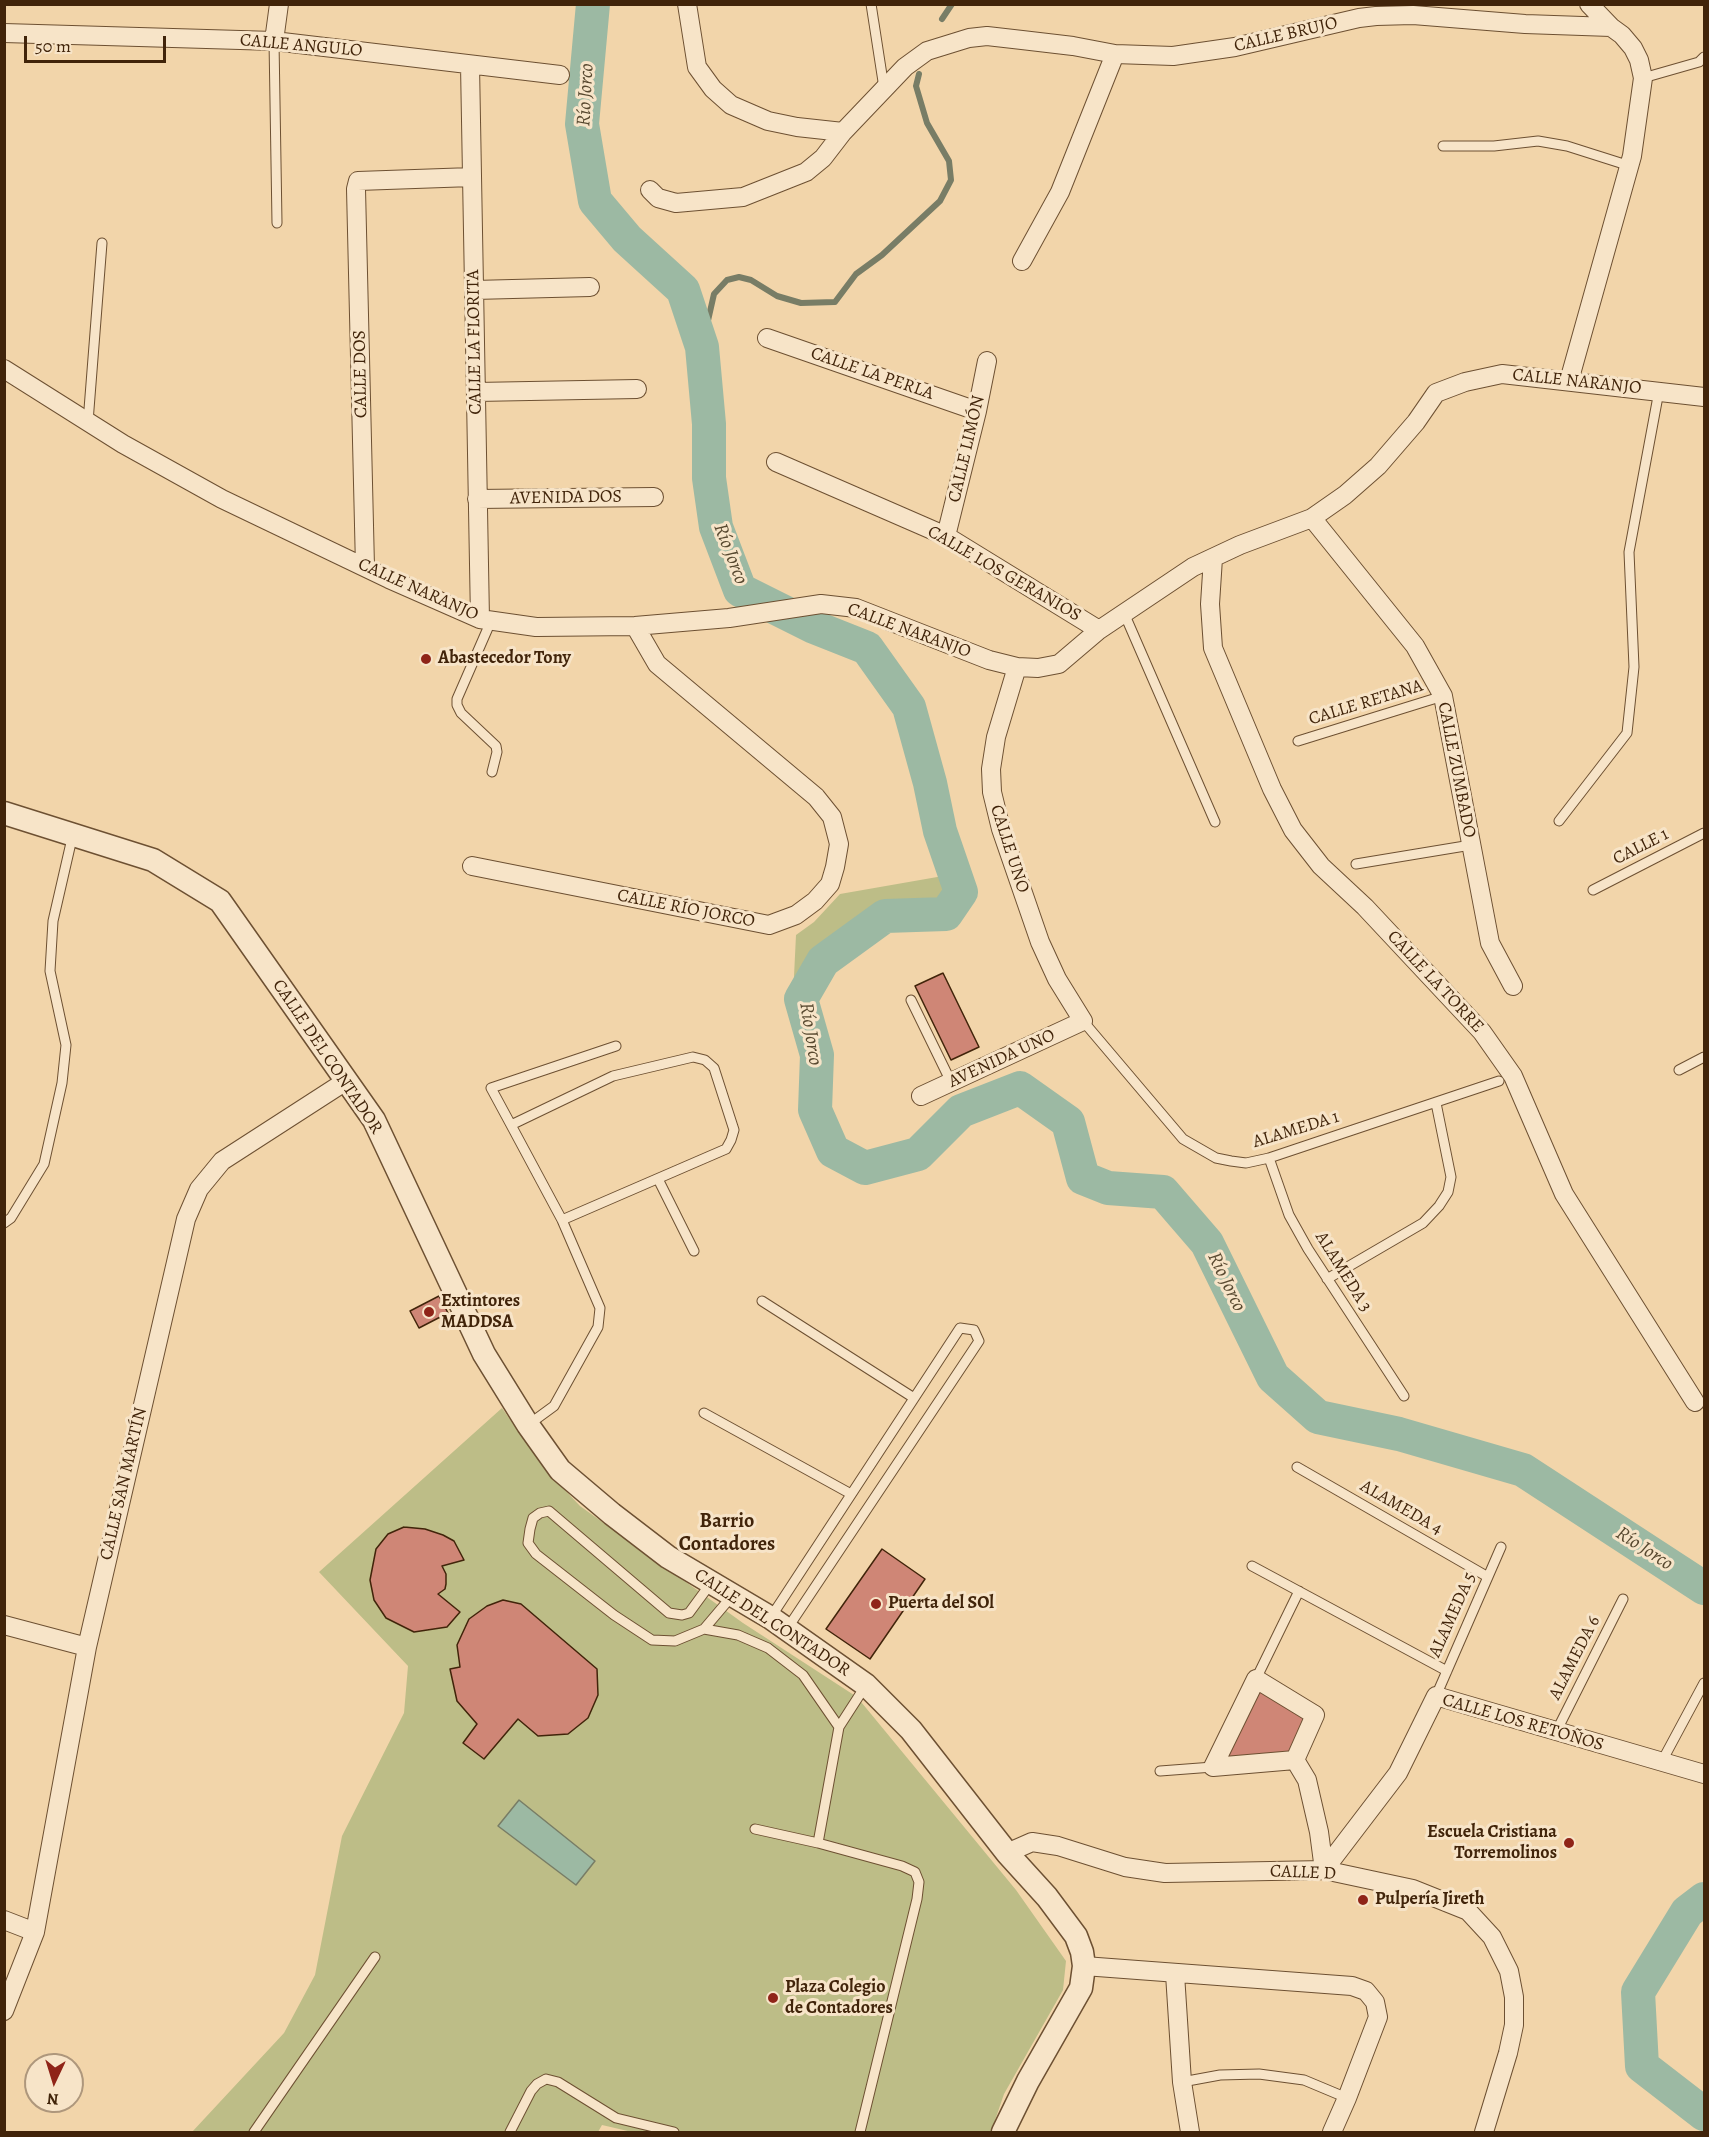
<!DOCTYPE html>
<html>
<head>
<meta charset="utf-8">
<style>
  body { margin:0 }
  #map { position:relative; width:1709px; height:2137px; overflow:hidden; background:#f2d5aa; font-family:Alegreya,serif }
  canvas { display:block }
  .frame { position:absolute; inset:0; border:6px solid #41240a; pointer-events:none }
  .north { position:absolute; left:24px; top:2053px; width:60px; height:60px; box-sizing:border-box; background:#f7e4c8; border:2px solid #ae977c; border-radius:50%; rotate:184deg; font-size:16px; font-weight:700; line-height:24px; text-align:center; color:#41240a }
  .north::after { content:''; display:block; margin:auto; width:21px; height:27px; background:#8f2418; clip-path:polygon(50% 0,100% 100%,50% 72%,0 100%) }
  .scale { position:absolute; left:24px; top:36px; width:142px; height:27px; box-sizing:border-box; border:3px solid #41240a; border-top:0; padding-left:8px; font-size:18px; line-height:21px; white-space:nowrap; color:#41240a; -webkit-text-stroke:4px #f7e4c8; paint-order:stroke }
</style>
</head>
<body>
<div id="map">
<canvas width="1709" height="2137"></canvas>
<div class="frame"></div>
<div class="north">N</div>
<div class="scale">50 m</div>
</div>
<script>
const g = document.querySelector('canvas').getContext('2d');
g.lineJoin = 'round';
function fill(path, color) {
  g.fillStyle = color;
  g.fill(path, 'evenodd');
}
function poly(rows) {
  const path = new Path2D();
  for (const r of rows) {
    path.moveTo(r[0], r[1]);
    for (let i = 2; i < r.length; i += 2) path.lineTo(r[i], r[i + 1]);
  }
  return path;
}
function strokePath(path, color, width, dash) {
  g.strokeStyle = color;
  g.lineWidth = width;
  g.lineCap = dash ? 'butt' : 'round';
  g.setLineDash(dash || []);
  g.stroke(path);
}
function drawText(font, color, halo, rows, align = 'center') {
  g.font = font + ' Alegreya,serif';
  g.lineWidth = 6;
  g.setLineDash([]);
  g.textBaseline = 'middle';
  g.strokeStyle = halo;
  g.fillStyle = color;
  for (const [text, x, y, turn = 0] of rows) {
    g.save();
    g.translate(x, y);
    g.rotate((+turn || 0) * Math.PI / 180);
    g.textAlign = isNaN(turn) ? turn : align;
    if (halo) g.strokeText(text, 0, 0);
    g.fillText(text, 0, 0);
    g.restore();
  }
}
fill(poly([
  [943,876,944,900,939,907,882,908,818,958,793,997,796,935,814,922,840,894],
  [502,1408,544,1468,580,1506,743,1623,857,1697,1016,1890,1066,1961,1063,1990,1004,2094,991,2132,632,2132,602,2125,598,2132,192,2132,284,2033,315,1975,342,1836,404,1713,408,1666,319,1572]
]), '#bdbd87');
const water = poly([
  [519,1800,595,1861,576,1885,498,1826,519,1800]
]);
fill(water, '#9cb9a3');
strokePath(water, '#787d66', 1.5);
strokePath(poly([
  [942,19,952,4],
  [702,347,714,294,727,280,739,277,751,280,777,296,801,303,835,302,856,274,882,255,940,201,951,180,949,161,927,123,916,86,919,74]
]), '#787d66', 6);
strokePath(poly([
  [593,4,582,124,595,201,627,239,683,290,702,347,709,424,709,478,716,527,740,590,814,627,867,648,909,707,930,783,940,831,961,892,946,914,885,916,823,961,801,999,817,1055,815,1110,833,1151,865,1168,918,1154,961,1111,1020,1088,1068,1122,1083,1178,1108,1188,1163,1192,1207,1243,1273,1377,1318,1417,1399,1434,1523,1470,1704,1588],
  [1704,1899,1687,1912,1638,1992,1642,2066,1704,2114]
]), '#9cb9a3', 34);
const building = poly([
  [943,973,979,1047,951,1060,915,986,943,973],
  [439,1296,448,1313,419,1328,410,1311,439,1296],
  [404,1527,425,1529,443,1535,454,1541,464,1560,442,1566,446,1574,446,1584,445,1589,438,1594,460,1612,447,1627,414,1632,386,1618,374,1600,370,1580,376,1549,388,1534,404,1527],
  [882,1549,925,1579,870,1659,826,1629,882,1549],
  [503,1600,521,1604,597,1669,598,1695,588,1718,568,1734,538,1736,518,1719,484,1759,463,1743,477,1724,457,1701,450,1669,460,1667,457,1645,469,1619,487,1606,503,1600],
  [1257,1687,1309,1716,1291,1755,1224,1759,1257,1687]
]);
fill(building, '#cf8676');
strokePath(building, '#41240a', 1.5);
const service = poly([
  [871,4,884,88],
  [274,41,277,223],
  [1643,78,1699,62,1704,57],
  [1443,146,1494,146,1538,141,1567,146,1630,166],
  [88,422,102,243],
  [1124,613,1215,822],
  [491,621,457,699,457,705,461,713,496,746,497,752,492,772],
  [1298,741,1443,696],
  [1559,821,1627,733,1634,667,1629,552,1659,391],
  [1356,864,1471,845],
  [1593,890,1704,833],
  [911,1000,951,1082],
  [1083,1021,1183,1139,1216,1158,1231,1161,1246,1163,1269,1158,1499,1081],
  [1679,1070,1704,1057],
  [511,1125,491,1088,616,1046],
  [1269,1158,1289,1215,1308,1249,1404,1396],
  [658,1179,694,1251],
  [4,1223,11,1218,44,1164,62,1083,66,1045,50,971,53,921,73,834],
  [1327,1279,1423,1223,1439,1206,1448,1192,1451,1177,1436,1103],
  [762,1301,914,1398],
  [704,1413,851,1494],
  [528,1425,554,1406,598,1327,600,1308,562,1220,511,1125,613,1076,693,1057,705,1060,714,1068,734,1130,731,1140,726,1149,562,1220],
  [1297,1467,1488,1577],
  [1252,1566,1447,1671],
  [711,1583,689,1613,682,1615,669,1613,549,1511,540,1513,533,1518,530,1529,528,1543,536,1554,614,1615,652,1640,675,1641,704,1629,732,1596],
  [771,1617,960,1328,974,1330,979,1341,787,1629],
  [704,1629,738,1635,768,1648,803,1675,839,1727],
  [1256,1679,1299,1591],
  [1436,1696,1501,1547],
  [1556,1732,1623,1599],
  [1661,1763,1704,1683],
  [1160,1771,1213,1767],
  [755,1829,818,1843],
  [1182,2082,1220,2075,1259,2074,1304,2080,1347,2098],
  [254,2132,375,1957],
  [510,2132,531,2091,537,2084,546,2079,558,2082,616,2118,674,2132],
  [860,2132,917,1899,919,1882,915,1872,902,1866,818,1843,839,1727,866,1685]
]);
const minor = poly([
  [687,4,697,67,713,89,731,105,768,121,797,127,843,132],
  [1589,4,1611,27],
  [4,33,274,41,560,75],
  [274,41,279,4],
  [470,65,480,619],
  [650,190,658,198,676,203,743,197,806,172,823,158,843,132,905,67,927,51,969,38,987,36,1022,40,1073,46,1115,54,1173,56,1235,47,1359,18,1376,16,1413,15,1525,24,1611,27,1622,35,1633,48,1639,60,1643,78,1632,156,1569,381],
  [1022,261,1060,192,1115,54],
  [474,290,590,287],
  [767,338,977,411],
  [4,369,123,444,222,499,389,579,480,619,536,627,635,626,729,618,821,604,856,608,989,660,1017,667,1038,668,1059,664,1099,630,1193,567,1240,545,1312,518,1345,495,1378,466,1416,422,1436,393,1465,382,1502,374,1704,397],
  [476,392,637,389],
  [776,462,946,536,1099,630],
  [477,499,654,497],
  [1312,518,1415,646,1443,696,1490,943,1513,986],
  [946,536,977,411,987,361],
  [1213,558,1210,604,1213,648,1272,789,1293,830,1321,866,1365,907,1482,1032,1513,1076,1564,1194,1695,1402],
  [365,567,356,189,358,181,472,177],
  [472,866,769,925,796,915,815,901,830,884,835,867,839,844,832,817,816,797,657,664,635,626],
  [921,1096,1083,1021,1057,979,1040,942,1001,829,992,792,991,769,996,737,1017,667],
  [4,1625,87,1647],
  [1295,1760,1315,1715,1256,1679,1213,1767,1295,1760,1307,1780,1319,1832,1324,1870],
  [1007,1853,1032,1842,1058,1846,1125,1867,1165,1873,1324,1870,1413,1889,1468,1911,1492,1937,1509,1971,1514,1997,1514,2025,1508,2053,1484,2132],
  [1324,1870,1398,1773,1436,1696,1704,1774],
  [4,1920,35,1932],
  [1084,1966,1352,1986,1366,1991,1375,2002,1378,2017,1347,2098,1332,2132],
  [1175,1974,1182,2082,1190,2132],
  [4,2011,35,1932,87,1647,186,1219,199,1189,222,1161,346,1081]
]);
const tertiary = poly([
  [4,813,153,860,220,901,374,1120,484,1354,528,1425,560,1470,612,1514,668,1557,771,1618,866,1685,911,1730,1007,1853,1047,1897,1076,1936,1082,1952,1084,1966,1081,1988,1028,2081,1003,2132]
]);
strokePath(service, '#6d5032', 11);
strokePath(minor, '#6d5032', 20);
strokePath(tertiary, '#6d5032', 25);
strokePath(service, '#f7e4c8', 9);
strokePath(minor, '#f7e4c8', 18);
strokePath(tertiary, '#f7e4c8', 22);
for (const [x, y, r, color] of [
  [426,659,6,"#8f2418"],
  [429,1312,6,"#8f2418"],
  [876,1604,6,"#8f2418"],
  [1569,1843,6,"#8f2418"],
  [1363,1900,6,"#8f2418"],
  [773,1998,6,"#8f2418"]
]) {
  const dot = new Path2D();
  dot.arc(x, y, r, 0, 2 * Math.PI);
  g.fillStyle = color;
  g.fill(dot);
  strokePath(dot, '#f7e4c8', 2);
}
drawText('18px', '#41240a', '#f7e4c8', [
  ["CALLE BRUJO",1286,35,-13],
  ["CALLE ANGULO",301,46,5],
  ["CALLE LA FLORITA",475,342,-91],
  ["CALLE DOS",361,374,-91],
  ["CALLE LA PERLA",872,374,19],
  ["CALLE NARANJO",1577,382,6],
  ["CALLE LIMÓN",967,449,-77],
  ["AVENIDA DOS",566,498,-1],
  ["CALLE LOS GERANIOS",1004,574,30],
  ["CALLE NARANJO",418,590,24],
  ["CALLE NARANJO",909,631,20],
  ["CALLE RETANA",1366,703,-17],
  ["CALLE ZUMBADO",1456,770,79],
  ["CALLE 1",1641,847,-27],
  ["CALLE UNO",1009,849,72],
  ["CALLE RÍO JORCO",686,909,11],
  ["CALLE LA TORRE",1435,982,47],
  ["CALLE DEL CONTADOR",327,1057,56],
  ["AVENIDA UNO",1002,1059,-25],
  ["ALAMEDA 1",1296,1130,-17],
  ["ALAMEDA 3",1343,1272,58],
  ["CALLE SAN MARTÍN",124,1484,-77],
  ["ALAMEDA 4",1401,1508,30],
  ["ALAMEDA 5",1453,1615,-66],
  ["CALLE DEL CONTADOR",772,1623,33],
  ["ALAMEDA 6",1575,1658,-63],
  ["CALLE LOS RETOÑOS",1523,1723,16],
  ["CALLE D",1303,1873,2]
]);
drawText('bold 18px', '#41240a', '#f7e4c8', [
  ["Abastecedor Tony",438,659],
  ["Extintores",441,1302],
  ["MADDSA",441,1323],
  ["Puerta del SOl",888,1604],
  ["Escuela Cristiana",1557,1833,"right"],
  ["Torremolinos",1557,1854,"right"],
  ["Pulpería Jireth",1375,1900],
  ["Plaza Colegio",785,1988],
  ["de Contadores",785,2009]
], 'left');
drawText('italic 20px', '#584930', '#f7e4c8', [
  ["Río Jorco",586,95,-87],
  ["Río Jorco",730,554,69],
  ["Río Jorco",810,1034,81],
  ["Río Jorco",1226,1282,64],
  ["Río Jorco",1644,1549,33]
]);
drawText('bold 20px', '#41240a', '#f7e4c8', [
  ["Barrio",727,1522],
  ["Contadores",727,1545]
]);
</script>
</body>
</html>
